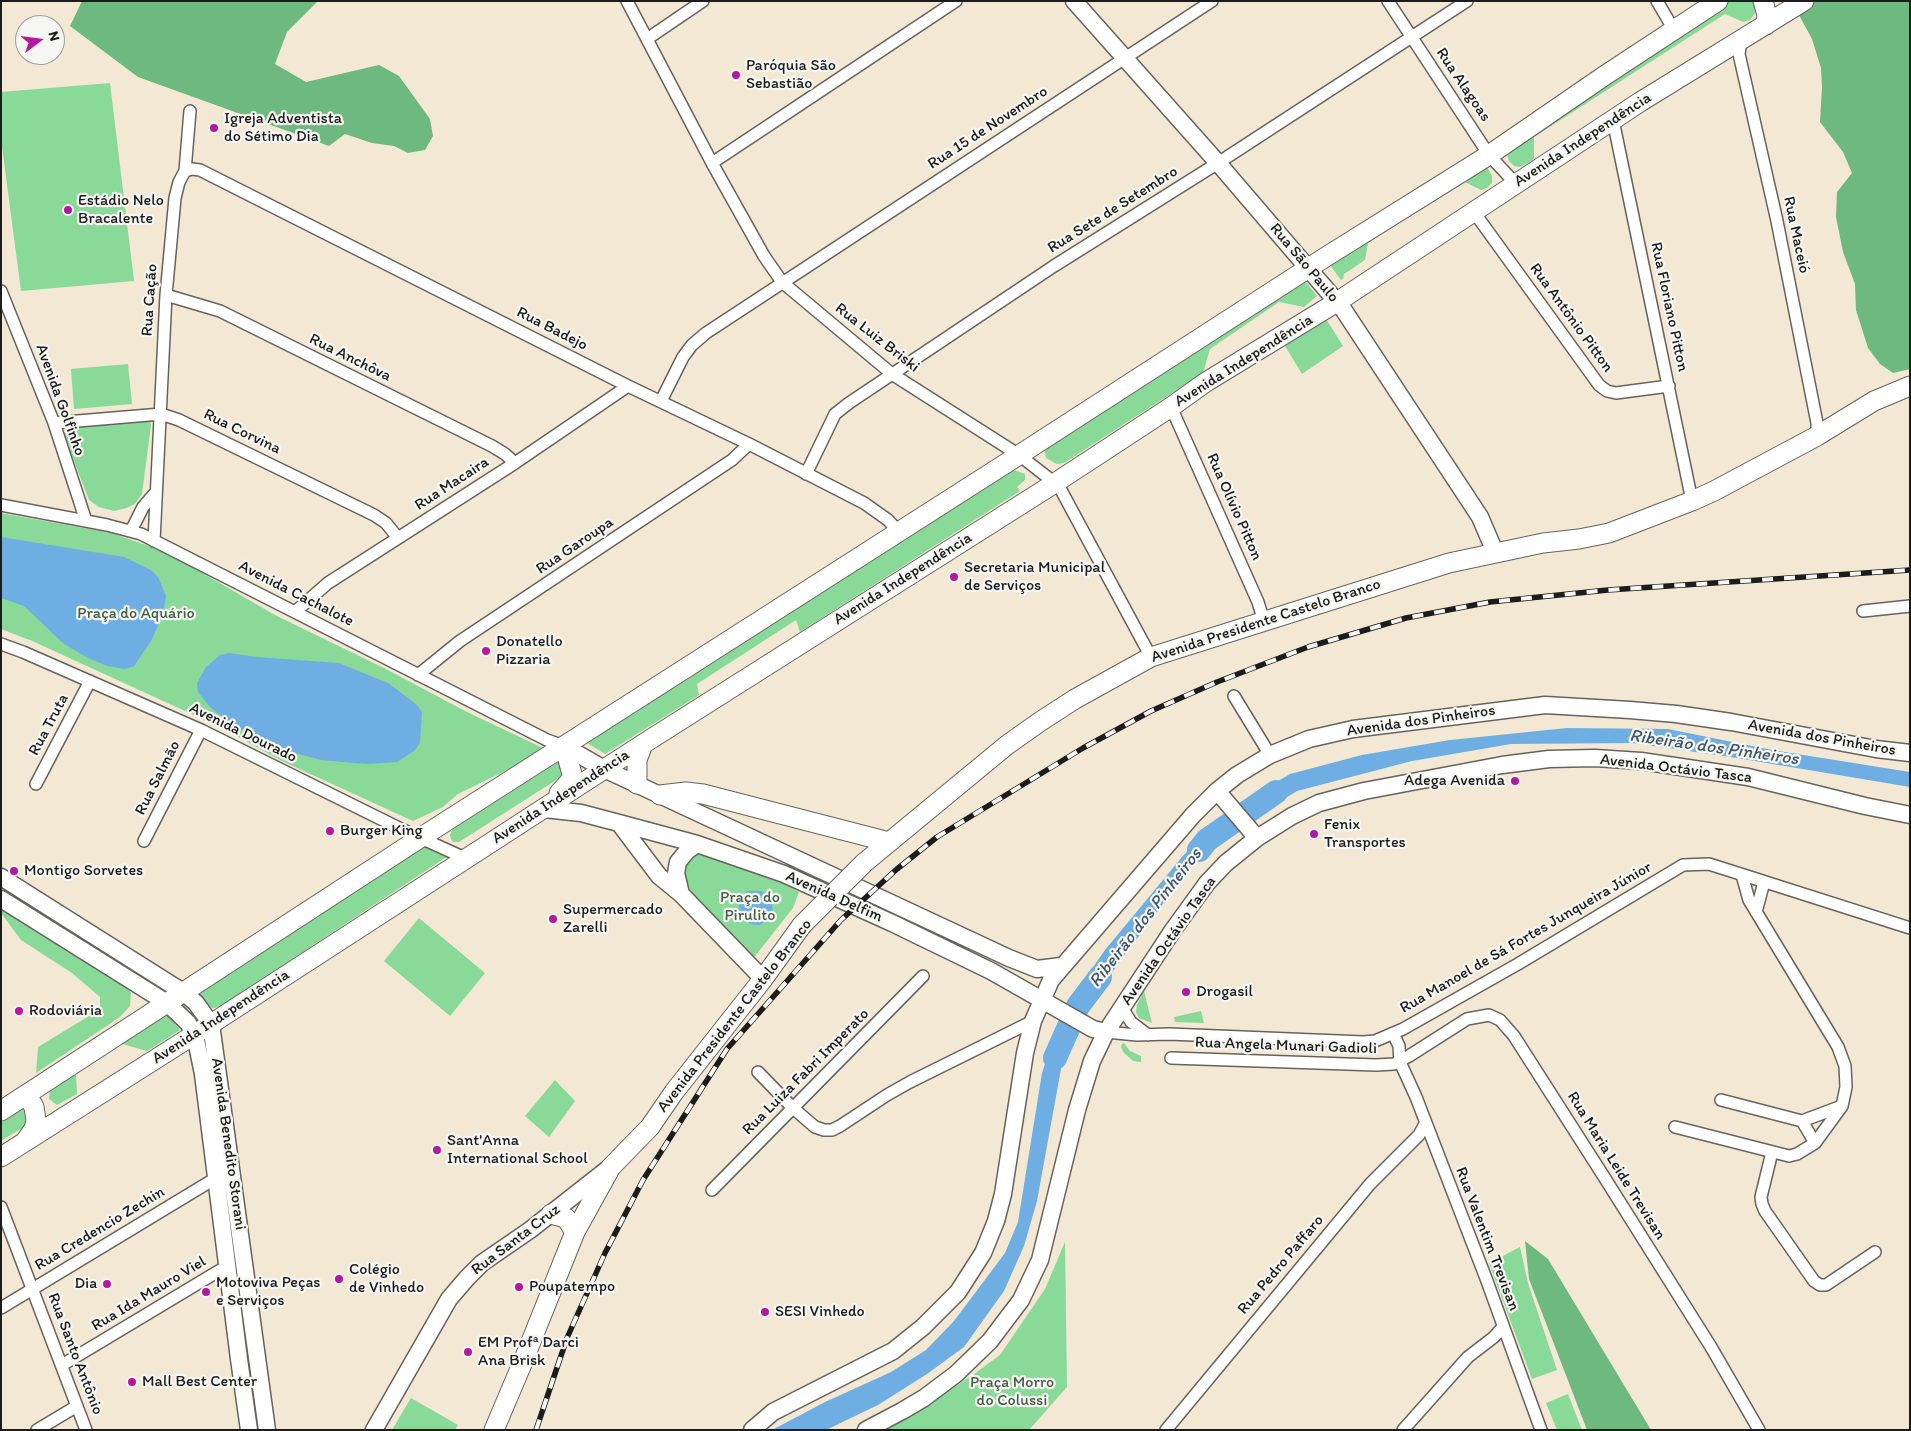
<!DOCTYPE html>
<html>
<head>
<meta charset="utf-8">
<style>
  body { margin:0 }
  #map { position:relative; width:1911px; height:1431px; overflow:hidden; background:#f2e8d4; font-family:Itim,sans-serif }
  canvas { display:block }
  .frame { position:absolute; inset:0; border:2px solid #1c1c1c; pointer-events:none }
  .north { position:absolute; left:15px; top:15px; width:50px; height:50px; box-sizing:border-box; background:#f6f6f2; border:1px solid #9f9f9c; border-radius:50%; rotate:75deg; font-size:14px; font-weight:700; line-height:20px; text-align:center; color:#1c1c1c }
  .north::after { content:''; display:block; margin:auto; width:18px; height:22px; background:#b5179e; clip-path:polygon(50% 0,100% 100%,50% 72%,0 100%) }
</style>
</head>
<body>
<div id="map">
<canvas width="1911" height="1431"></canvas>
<div class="frame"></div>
<div class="north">N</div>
</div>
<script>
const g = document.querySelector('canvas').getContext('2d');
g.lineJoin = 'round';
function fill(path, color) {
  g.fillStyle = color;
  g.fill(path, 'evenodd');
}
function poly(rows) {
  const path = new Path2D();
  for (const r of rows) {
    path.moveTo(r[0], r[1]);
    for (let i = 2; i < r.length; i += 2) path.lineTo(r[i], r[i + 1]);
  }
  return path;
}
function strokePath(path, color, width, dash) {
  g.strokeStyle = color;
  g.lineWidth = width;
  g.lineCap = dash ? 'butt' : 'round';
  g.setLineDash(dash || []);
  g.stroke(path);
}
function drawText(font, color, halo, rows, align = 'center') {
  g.font = font + ' Itim,sans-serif';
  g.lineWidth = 4.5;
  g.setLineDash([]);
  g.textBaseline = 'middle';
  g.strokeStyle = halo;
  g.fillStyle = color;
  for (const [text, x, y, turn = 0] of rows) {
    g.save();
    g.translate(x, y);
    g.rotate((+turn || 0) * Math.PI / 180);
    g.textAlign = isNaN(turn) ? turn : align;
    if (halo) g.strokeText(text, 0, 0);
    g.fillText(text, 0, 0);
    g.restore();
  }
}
fill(poly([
  [1728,1,1756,1,1757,6,1755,13,1750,20,1743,22,1725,14,1534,137,1534,159,1528,163,1520,167,1514,166,1509,161,1507,154,1511,143],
  [110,83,134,281,21,291,1,139,1,92],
  [1486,165,1492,176,1492,183,1487,188,1481,190,1465,182,1368,243,1365,260,1344,274,1343,279,1341,280,1327,261],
  [1302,277,1317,296,1304,307,1279,302,1210,349,1203,373,1064,463,1057,464,1046,458,1044,449],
  [1326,319,1343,346,1302,374,1285,346],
  [128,364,132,404,74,409,71,369],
  [150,419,151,425,142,494,135,504,126,508,114,511,99,507,89,500,65,437,65,432,68,427],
  [1014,470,1025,474,1025,480,1017,487,1020,491,800,632,796,620,697,684,699,695,605,754,582,740],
  [1,513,111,533,166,552,275,615,386,669,467,712,543,748,509,769,458,794,443,807,413,821,282,761,220,727,30,640,1,629],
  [562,761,564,775,459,842,453,842,451,839,450,835,452,830,558,762],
  [421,842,448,856,221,1006,214,1008,209,1007,203,1000,197,991],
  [691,852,701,852,779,881,799,892,793,908,752,960,694,896,684,879,684,858],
  [1,909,127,986,131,993,130,1006,120,1017,36,1073,38,1047,89,1016,100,1007,100,997,72,973,21,940,1,913],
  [419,918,485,973,450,1016,384,961],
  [1144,991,1152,1023,1139,1018,1136,1012,1137,1005],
  [1201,1011,1204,1023,1175,1022,1174,1017],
  [162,1016,168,1016,180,1030,147,1051,122,1044,76,1074,77,1094,57,1105,49,1099,50,1088],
  [1124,1043,1130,1051,1141,1056,1141,1062,1133,1061,1124,1053,1121,1047,1122,1044],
  [555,1080,575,1101,549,1137,525,1116],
  [20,1106,28,1109,27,1125,1,1141,1,1117],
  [1065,1242,1067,1387,1029,1430,883,1430,970,1377,1000,1355,1045,1289],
  [1520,1247,1528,1283,1557,1370,1532,1379,1489,1263],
  [1568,1394,1582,1430,1557,1430,1546,1403],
  [411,1398,458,1425,455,1430,392,1430]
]), '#89d998');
fill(poly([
  [82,1,318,1,287,32,275,64,306,82,379,65,399,76,430,119,433,136,425,150,408,153,394,146,372,143,345,134,329,146,138,77,70,26],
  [1812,1,1910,1,1910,369,1893,373,1880,364,1868,348,1856,310,1855,284,1843,252,1836,217,1837,192,1852,173,1843,152,1820,122,1822,87,1821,68,1812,39,1799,15,1803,6],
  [1525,1241,1548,1259,1651,1430,1587,1430,1529,1279]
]), '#6eb980');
fill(poly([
  [1,537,124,557,151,570,158,577,166,596,163,615,151,641,134,666,125,669,107,666,88,658,64,644,24,606,1,598],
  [229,653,257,657,339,663,388,683,416,704,422,712,420,743,414,751,397,762,366,764,321,760,284,750,232,725,209,706,198,692,197,683,206,667,220,655],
  [1567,728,1668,729,1772,750,1910,772,1910,787,1731,757,1632,743,1511,744,1412,761,1297,791,1255,817,1244,801,1290,774,1362,755,1450,740],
  [1215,821,1226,833,1188,870,1087,1006,1073,996,1105,950,1182,857],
  [747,891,762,891,771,899,773,909,769,919,760,925,750,924,740,916,739,902],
  [1058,1025,1079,1034,1063,1058,1037,1201,1024,1246,1004,1291,964,1347,927,1374,878,1405,826,1430,772,1430,825,1402,891,1372,926,1350,954,1321,1005,1253,1018,1222,1042,1073]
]), '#6faee2');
strokePath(poly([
  [1199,850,1207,840,1276,792],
  [1055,1058,1078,1006,1100,977]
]), '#6faee2', 24);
const street = poly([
  [627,1,712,163,764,256,782,282,892,374,1019,455,1055,483,1061,490,1151,657],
  [1388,1,1489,155,1516,184],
  [1657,1,1674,30],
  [647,39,703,1],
  [1741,41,1739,54,1777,221,1817,423,1817,436],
  [1613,120,1692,501],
  [712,163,956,1],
  [185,171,192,169,200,170,628,386,749,444,864,503,888,520,899,532],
  [1474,212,1599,385,1607,391,1616,393,1669,386],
  [1,291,54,423,86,521],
  [166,295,220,311,492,446,505,454,515,463],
  [661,401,683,357,692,345,706,333,1212,1],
  [1171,407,1258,602,1264,622],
  [54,423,161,414,179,420,374,515,386,523,398,538],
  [806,474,835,414,849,403,1054,266,1218,163,1467,1],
  [1,505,107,525,141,534,547,740,564,746],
  [131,531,143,507,155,493],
  [154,541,166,295,175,198,179,182,185,171,190,111],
  [296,611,328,583,515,463,628,386],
  [1863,611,1910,606],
  [1,644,23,652,201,730,403,830,467,859],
  [418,675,460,641,732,460,749,444],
  [1234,696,1270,755],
  [36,784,90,681],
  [144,841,201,730],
  [1756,912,1764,882],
  [1122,1008,1131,1022,1148,1035],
  [1106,1032,1137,1035,1169,1034,1363,1042,1375,1041,1403,1029,1518,964,1683,865,1709,864,1910,928],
  [1393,1033,1399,1046,1400,1062,1416,1097,1487,1281,1541,1430],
  [1171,1058,1376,1065,1394,1064,1409,1056,1467,1019,1489,1015,1500,1020,1514,1036,1606,1180,1711,1347,1759,1430],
  [758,1072,793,1108,815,1127,824,1130,832,1130,840,1126,887,1095,910,1082,1033,1021],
  [1721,1100,1802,1121,1815,1143],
  [1802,1121,1842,1106],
  [1675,1127,1789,1156,1797,1154,1815,1143,1842,1106,1846,1087,1845,1066,1838,1047,1749,900,1742,875],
  [1772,1152,1761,1197,1762,1204,1765,1211,1814,1281,1820,1285,1826,1285,1875,1252],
  [712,1190,923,976],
  [1,1207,86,1430],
  [1,1308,216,1178],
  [62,1365,227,1266],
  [37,1430,77,1406],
  [1166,1430,1370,1184,1419,1135,1425,1124],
  [1403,1430,1468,1357,1494,1337,1503,1327]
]);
const secondary = poly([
  [1074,1,1218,163,1343,309,1480,517,1495,552],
  [564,746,604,769,1009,958,1037,969,1061,966],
  [1217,791,1257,838],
  [544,809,581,813,619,823,697,844,784,874,892,923,991,971,1093,1029,1106,1032],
  [619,823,659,876,681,894,763,979],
  [1,877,183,992,196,1003,211,1024,267,1430],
  [681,894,676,873,678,862,688,850,697,844],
  [1,899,167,1003,188,1023,195,1035,203,1074,239,1359,249,1430],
  [374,1430,449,1299,467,1278,482,1263,530,1230,609,1168],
  [752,1430,773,1412,893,1351,923,1327,958,1292,983,1253,996,1221,1003,1194,1025,1053,1033,1021,1051,980,1193,815,1217,791,1237,775,1270,755,1309,739,1353,729,1545,705,1630,710,1676,714,1731,722,1876,749,1910,753],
  [866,1430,902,1411,924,1398,956,1374,990,1341,1021,1300,1040,1260,1077,1110,1092,1061,1106,1032,1173,930,1207,883,1226,863,1257,838,1292,816,1319,803,1364,791,1502,765,1549,759,1595,758,1641,761,1748,777,1865,806,1910,815]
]);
const primary = poly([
  [1763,1,1767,15,1766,25],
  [637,784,637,760,643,744],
  [559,793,571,780,572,774,564,746],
  [660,795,686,792,703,794,889,842],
  [864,863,1007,745,1041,721,1075,699,1151,657,1449,563,1543,543,1579,539,1609,533,1692,501,1714,491,1817,436,1874,401,1910,386],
  [1,1111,420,838,1019,455,1324,258,1489,155,1604,76,1718,1],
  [26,1140,34,1129,36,1120,34,1107,27,1095],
  [1,1157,211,1024,643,744,1055,483,1171,407,1206,382,1337,302,1640,102,1804,1],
  [551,1214,566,1218,575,1232],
  [494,1430,522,1364,575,1232,611,1167,650,1127,674,1092,763,979,802,925]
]);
strokePath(street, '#67635c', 14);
strokePath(secondary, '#67635c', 19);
strokePath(primary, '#67635c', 21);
strokePath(street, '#fff', 11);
strokePath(secondary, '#fff', 16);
strokePath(primary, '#fff', 19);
const rail = poly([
  [536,1430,567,1338,605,1253,643,1180,727,1049,841,920,897,869,937,837,1083,748,1151,711,1217,682,1308,647,1406,618,1490,602,1608,590,1910,570]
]);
strokePath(rail, '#1c1c1c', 5.5);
strokePath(rail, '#f6f6f2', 4, [11]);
const primaryBridge = poly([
  [802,925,864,863]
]);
strokePath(primaryBridge, '#67635c', 21, []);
strokePath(primaryBridge, '#fff', 19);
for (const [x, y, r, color] of [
  [736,75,5,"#b5179e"],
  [214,128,5,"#b5179e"],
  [68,210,5,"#b5179e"],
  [954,577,5,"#b5179e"],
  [486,651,5,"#b5179e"],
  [1515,781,5,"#b5179e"],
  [330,831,5,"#b5179e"],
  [1314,834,5,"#b5179e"],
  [14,871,5,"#b5179e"],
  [553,919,5,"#b5179e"],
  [1186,992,5,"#b5179e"],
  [19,1011,5,"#b5179e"],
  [437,1150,5,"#b5179e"],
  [339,1279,5,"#b5179e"],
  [107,1284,5,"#b5179e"],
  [519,1287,5,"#b5179e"],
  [206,1292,5,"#b5179e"],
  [765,1312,5,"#b5179e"],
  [468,1352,5,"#b5179e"],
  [132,1382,5,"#b5179e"]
]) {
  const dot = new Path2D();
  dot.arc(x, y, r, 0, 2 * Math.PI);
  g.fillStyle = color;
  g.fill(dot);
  strokePath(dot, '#f6f6f2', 2);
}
drawText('16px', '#1c1c1c', '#f6f6f2', [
  ["Paróquia São",746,66],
  ["Sebastião",746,84],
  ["Igreja Adventista",224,119],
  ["do Sétimo Dia",224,137],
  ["Estádio Nelo",78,201],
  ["Bracalente",78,219],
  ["Secretaria Municipal",964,568],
  ["de Serviços",964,586],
  ["Donatello",496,642],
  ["Pizzaria",496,660],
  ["Adega Avenida",1505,781,"right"],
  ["Fenix",1324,825],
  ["Transportes",1324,843],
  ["Burger King",340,831],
  ["Montigo Sorvetes",24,871],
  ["Supermercado",563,910],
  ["Zarelli",563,928],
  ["Drogasil",1196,992],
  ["Rodoviária",29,1011],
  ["Sant'Anna",447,1141],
  ["International School",447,1159],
  ["Colégio",349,1270],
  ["de Vinhedo",349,1288],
  ["Motoviva Peças",216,1283],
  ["e Serviços",216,1301],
  ["Dia",97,1284,"right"],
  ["Poupatempo",529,1287],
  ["SESI Vinhedo",775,1312],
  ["EM Profª Darci",478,1343],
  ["Ana Brisk",478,1361],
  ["Mall Best Center",142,1382]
], 'left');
drawText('16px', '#1c1c1c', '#f6f6f2', [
  ["Rua Alagoas",1463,85,56],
  ["Rua 15 de Novembro",988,128,-33],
  ["Avenida Independência",1583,140,-33],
  ["Rua Sete de Setembro",1113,210,-32],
  ["Rua Maceió",1796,235,78],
  ["Rua São Paulo",1304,263,50],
  ["Rua Cação",150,300,-86],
  ["Rua Floriano Pitton",1669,307,78],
  ["Rua Antônio Pitton",1571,318,54],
  ["Rua Badejo",552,329,27],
  ["Rua Luiz Briski",877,338,38],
  ["Rua Anchôva",350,358,26],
  ["Avenida Independência",1244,361,-32],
  ["Avenida Golfinho",60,400,70],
  ["Rua Corvina",242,432,26],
  ["Rua Macaira",452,484,-33],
  ["Rua Olívio Pitton",1234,507,66],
  ["Rua Garoupa",575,546,-34],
  ["Avenida Independência",903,579,-32],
  ["Avenida Cachalote",296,594,27],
  ["Avenida Presidente Castelo Branco",1266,621,-18],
  ["Avenida dos Pinheiros",1421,721,-8],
  ["Rua Truta",49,725,-62],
  ["Avenida Dourado",243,733,26],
  ["Avenida dos Pinheiros",1822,738,10],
  ["Avenida Octávio Tasca",1676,769,7],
  ["Rua Salmão",158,778,-63],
  ["Avenida Independência",561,797,-33],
  ["Avenida Delfim",834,897,24],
  ["Rua Manoel de Sá Fortes Junqueira Júnior",1526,938,-30],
  ["Avenida Octávio Tasca",1169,941,-55],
  ["Avenida Presidente Castelo Branco",735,1016,-52],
  ["Avenida Independência",221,1017,-33],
  ["Rua Angela Munari Gadioli",1286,1046,2],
  ["Rua Luiza Fabri Imperato",806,1072,-45],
  ["Avenida Benedito Storani",228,1144,82],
  ["Rua Maria Leide Trevisan",1616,1166,58],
  ["Rua Credencio Zechin",100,1229,-31],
  ["Rua Valentim Trevisan",1487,1239,69],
  ["Rua Santa Cruz",516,1240,-37],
  ["Rua Pedro Paffaro",1281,1265,-50],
  ["Rua Ida Mauro Viel",149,1294,-31],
  ["Rua Santo Antônio",75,1354,69]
]);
drawText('16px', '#425e47', '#f6f6f2', [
  ["Praça do Aquário",136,614],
  ["Praça do",750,898],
  ["Pirulito",750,916],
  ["Praça Morro",1012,1383],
  ["do Colussi",1012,1401]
]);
drawText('italic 18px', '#3d566b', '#f6f6f2', [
  ["Ribeirão dos Pinheiros",1714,748,8],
  ["Ribeirão dos Pinheiros",1146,918,-52]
]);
</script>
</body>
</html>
